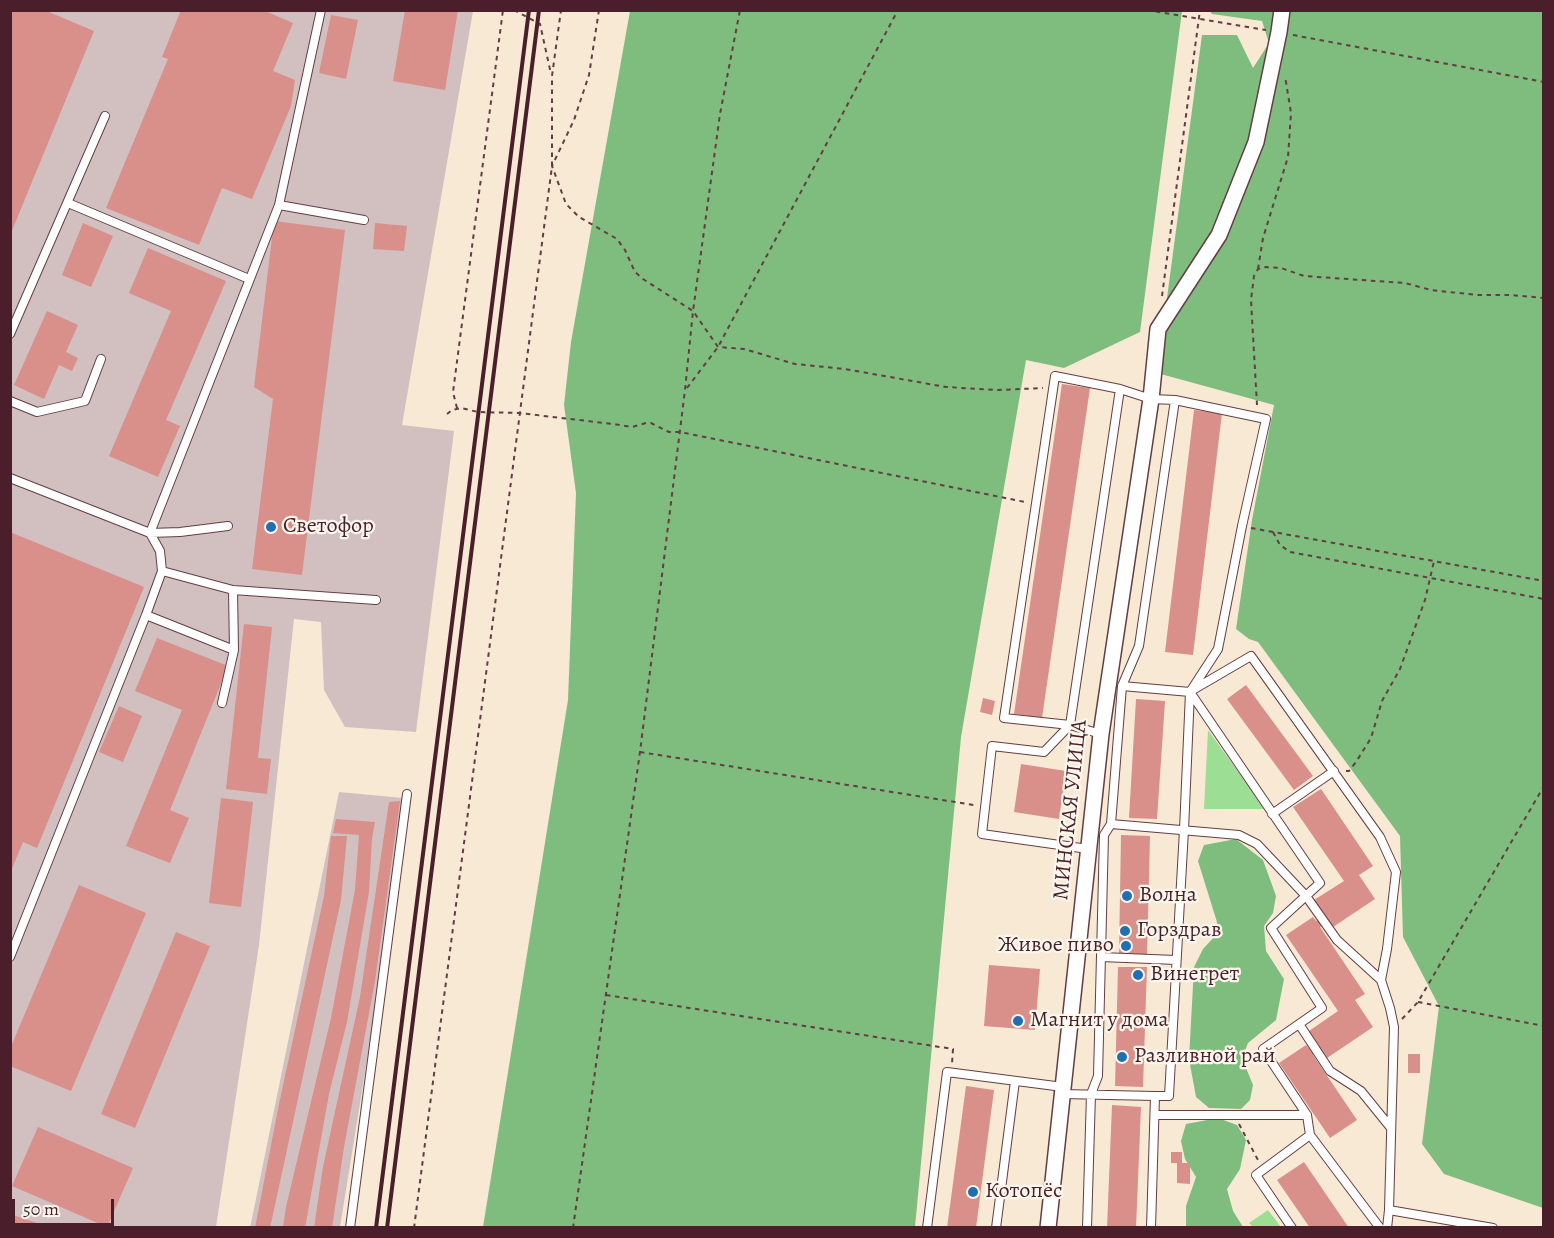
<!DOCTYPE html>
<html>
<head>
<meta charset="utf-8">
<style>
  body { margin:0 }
  #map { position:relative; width:1554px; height:1238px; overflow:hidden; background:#f8e9d5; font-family:Alegreya,serif }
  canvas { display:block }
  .frame { position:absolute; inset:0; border:12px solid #4a1f2b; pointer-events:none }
  .scale { position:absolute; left:12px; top:1199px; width:102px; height:27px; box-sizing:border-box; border:3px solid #4a1f2b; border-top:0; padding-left:8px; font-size:18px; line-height:21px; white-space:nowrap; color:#4a1f2b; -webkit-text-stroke:4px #fbf7ec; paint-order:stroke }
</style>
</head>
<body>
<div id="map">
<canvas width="1554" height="1238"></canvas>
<div class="frame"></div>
<div class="scale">50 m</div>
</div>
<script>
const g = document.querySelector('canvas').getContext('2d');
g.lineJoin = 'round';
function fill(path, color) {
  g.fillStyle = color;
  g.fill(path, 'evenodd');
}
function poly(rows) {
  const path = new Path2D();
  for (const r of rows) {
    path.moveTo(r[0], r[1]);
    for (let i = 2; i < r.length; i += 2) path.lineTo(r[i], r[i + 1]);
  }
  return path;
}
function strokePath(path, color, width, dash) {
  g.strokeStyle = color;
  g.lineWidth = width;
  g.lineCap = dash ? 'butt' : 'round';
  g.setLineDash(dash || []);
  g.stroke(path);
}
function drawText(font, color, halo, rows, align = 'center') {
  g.font = font + ' Alegreya,serif';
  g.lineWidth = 4.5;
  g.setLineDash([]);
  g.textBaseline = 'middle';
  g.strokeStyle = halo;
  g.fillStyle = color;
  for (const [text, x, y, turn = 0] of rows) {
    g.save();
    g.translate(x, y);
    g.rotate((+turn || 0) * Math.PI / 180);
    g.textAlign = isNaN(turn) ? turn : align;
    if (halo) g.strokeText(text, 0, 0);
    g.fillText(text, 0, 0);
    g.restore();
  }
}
fill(poly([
  [10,11,473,11,402,425,454,431,416,732,345,727,324,690,321,622,294,619,259,945,216,1227,11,1227],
  [339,792,403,798,378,992,340,1227,250,1228]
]), '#d2bfbf');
fill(poly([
  [1208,730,1265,809,1204,809],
  [1268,1210,1281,1227,1253,1227,1249,1223]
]), '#9dde95');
fill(poly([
  [630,11,1182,11,1140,332,1064,368,1026,360,961,737,915,1227,483,1227,568,700,576,493,564,405,571,342],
  [1210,11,1543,11,1543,1208,1444,1174,1422,1144,1439,1006,1403,937,1400,836,1258,642,1249,639,1236,629,1252,520,1274,405,1157,373,1202,35,1237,35,1253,68,1269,43,1262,21,1212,14],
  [1236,839,1263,860,1276,896,1273,913,1264,926,1266,951,1284,979,1276,1020,1248,1043,1242,1058,1253,1085,1250,1100,1241,1109,1209,1108,1196,1097,1189,1059,1194,967,1203,949,1215,936,1217,922,1198,861,1204,845],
  [1218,1118,1237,1125,1246,1140,1240,1169,1227,1189,1233,1211,1243,1227,1186,1227,1186,1206,1196,1177,1185,1159,1181,1141,1186,1124]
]), '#7ebd7e');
fill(poly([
  [10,10,44,10,94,31,11,233],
  [181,10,263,10,293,23,273,71,295,80,291,106,252,199,222,188,199,245,106,208,168,59,162,57],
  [405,10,458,10,445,90,393,81],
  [331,15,358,20,346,79,319,73],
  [274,221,345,230,302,575,252,569,273,399,254,387],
  [83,223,113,236,91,287,62,275],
  [375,223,407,226,404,251,373,249],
  [148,248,226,281,166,420,180,426,158,477,109,456,171,311,129,293],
  [47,311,78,325,66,352,78,358,72,371,59,365,44,399,14,385],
  [1062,384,1090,388,1042,718,1014,714],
  [1194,410,1222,413,1193,655,1165,652],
  [10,532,144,587,37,848,23,842,11,871],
  [244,624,272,627,258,758,271,759,267,794,226,789],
  [157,638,228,666,170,810,189,818,170,863,126,846,182,710,135,691],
  [1246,685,1313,776,1294,790,1227,699],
  [983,698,995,701,992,715,980,712],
  [1136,699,1165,701,1157,819,1129,818],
  [119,706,142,716,123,762,99,752],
  [1021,764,1066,771,1059,819,1014,812],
  [1321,789,1373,866,1359,875,1375,899,1333,927,1329,922,1320,927,1365,994,1355,1000,1373,1027,1327,1058,1321,1049,1313,1055,1357,1120,1330,1138,1279,1063,1306,1045,1309,1048,1317,1043,1309,1031,1338,1011,1286,935,1313,917,1316,921,1324,915,1314,900,1344,881,1293,807],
  [221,798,253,802,241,907,209,903],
  [400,801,375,981,344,1147,332,1228,314,1228,323,1167,360,997,389,802],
  [336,819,375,822,372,838,369,892,347,1022,329,1094,305,1228,283,1228,286,1207,331,1018,355,890,359,835,333,833],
  [1121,835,1150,836,1147,955,1119,954],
  [331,836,347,836,341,900,270,1228,255,1228,279,1104,324,896],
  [79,885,146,913,71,1091,10,1066,10,1049],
  [176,932,210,946,135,1128,101,1114],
  [989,965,1040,969,1035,1030,984,1026],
  [1118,967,1147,967,1143,1087,1115,1086],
  [1408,1054,1420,1054,1420,1073,1408,1073],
  [966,1086,994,1090,976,1228,947,1228],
  [1112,1105,1141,1107,1136,1228,1107,1228],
  [38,1127,133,1168,107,1227,12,1186],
  [1171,1152,1182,1152,1182,1163,1190,1163,1190,1184,1177,1183,1177,1163,1171,1163],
  [1304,1162,1349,1228,1310,1228,1277,1180],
  [10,1214,49,1227,49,1228,10,1228]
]), '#d98f8a');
const service = poly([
  [321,10,279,205,150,533,160,551,162,571,233,590,376,600],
  [68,203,249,279],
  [279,205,364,220],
  [10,334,105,116],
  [10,401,37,412,85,401,101,359],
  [10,478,150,533,180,532,228,526],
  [146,615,234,650],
  [1122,686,1190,692,1320,883,1271,928,1322,1008,1263,1049,1307,1115,1310,1135,1380,1228],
  [1191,691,1251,656,1380,837,1396,872,1387,949,1381,980,1390,1008,1394,1027,1389,1210,1387,1228],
  [222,703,234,650,233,590],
  [1101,734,1070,725,1004,718,1055,376,1120,389,1151,399,1175,400,1266,419,1242,526,1218,649,1190,692,1184,830,1169,1096,1155,1096,1151,1228],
  [1272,814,1334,771],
  [1111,824,1239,835,1257,844,1306,896,1337,940,1381,980],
  [1088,849,982,834,992,746,1044,752,1070,725,1120,389],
  [10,957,146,615,162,571],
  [1101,957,1176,960],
  [1299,1024,1330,1071,1361,1091,1391,1128],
  [1062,1094,1155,1096],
  [1155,1115,1307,1115],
  [1389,1210,1493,1228],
  [350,1228,407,794],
  [927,1228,947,1072,1063,1087],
  [996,1228,1015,1081],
  [1087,1228,1091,1094,1098,1076,1104,835,1111,824,1122,686,1139,646,1175,400],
  [1292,1228,1256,1175,1310,1135]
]);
const minor = poly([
  [1048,1228,1101,734,1151,399,1158,329,1219,235,1256,142,1279,32,1282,10]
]);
strokePath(service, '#643d44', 10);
strokePath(minor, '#643d44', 18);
strokePath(poly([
  [514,10,540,24,551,74],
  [599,10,589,75,574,120,552,166,566,204,579,217,617,239,625,250,635,272,643,279,693,311,718,347,744,349,795,364,845,369,946,387,998,390,1043,388],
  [1147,10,1266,30],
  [1293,35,1544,82],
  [1258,269,1263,238,1288,157,1291,113,1285,76],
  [1162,296,1200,10],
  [687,388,718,347,898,10],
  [1257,405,1251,300,1254,276,1258,269,1266,267,1281,268,1304,276,1405,283,1431,290,1477,295,1511,295,1544,298],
  [457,408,453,392,503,10],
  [447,414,452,410,461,408,478,412,519,413,613,424,632,427,646,423,651,423,669,432,680,432,1025,502],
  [1251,528,1544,581],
  [1273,532,1280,545,1290,552,1544,599],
  [640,752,974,805],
  [1346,771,1349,771,1356,762,1371,738,1382,701,1400,669,1425,600,1434,561],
  [606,995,953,1049,952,1064],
  [1418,1002,1544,1026],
  [1402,1019,1418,1002,1544,786],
  [1239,1124,1259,1162],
  [414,1228,552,166,552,76,561,10],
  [573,1228,640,752,685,390,693,311,720,114,740,10]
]), '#643d44', 2, [4.5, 4.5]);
strokePath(service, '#fff', 8);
strokePath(minor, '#fff', 15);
strokePath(poly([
  [376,1228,529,10],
  [387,1228,539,10]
]), '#4a1f2b', 4);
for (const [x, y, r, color] of [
  [271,527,6,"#1f6fb2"],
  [1127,896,6,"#1f6fb2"],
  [1125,931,6,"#1f6fb2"],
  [1126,946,6,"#1f6fb2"],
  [1138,975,6,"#1f6fb2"],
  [1018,1021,6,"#1f6fb2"],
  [1122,1057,6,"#1f6fb2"],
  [973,1192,6,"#1f6fb2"]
]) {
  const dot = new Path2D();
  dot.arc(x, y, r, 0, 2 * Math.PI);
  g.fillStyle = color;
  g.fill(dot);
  strokePath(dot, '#fbf7ec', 2);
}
drawText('22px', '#4a1f2b', '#fbf7ec', [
  ["Светофор",283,527],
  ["Волна",1139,896],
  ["Горздрав",1137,931],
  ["Живое пиво",1114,946,"right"],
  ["Винегрет",1150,975],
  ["Магнит у дома",1030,1021],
  ["Разливной рай",1134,1057],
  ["Котопёс",985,1192]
], 'left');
drawText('22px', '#4a1f2b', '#fbf7ec', [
  ["МИНСКАЯ УЛИЦА",1071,810,-84]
]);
</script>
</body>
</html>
